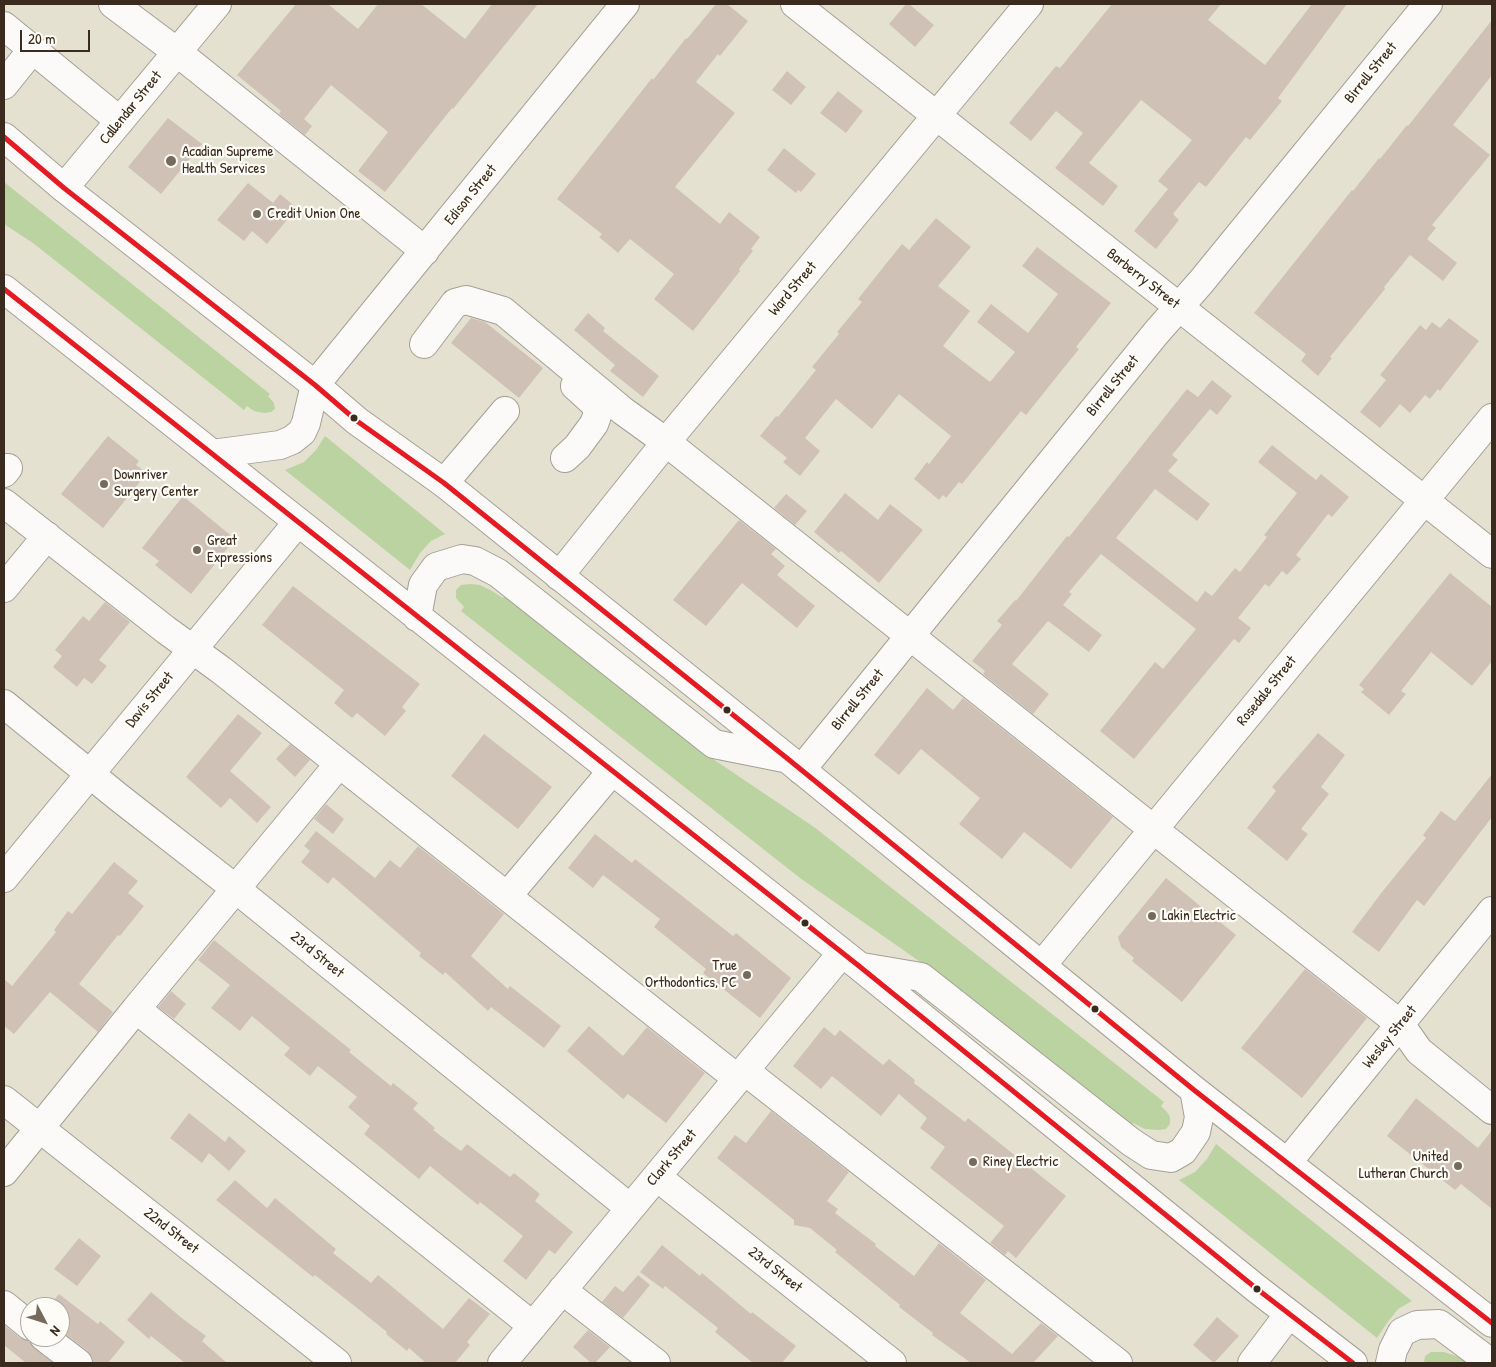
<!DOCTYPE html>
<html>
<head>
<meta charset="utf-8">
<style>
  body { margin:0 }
  #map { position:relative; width:1496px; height:1367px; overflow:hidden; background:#e5e1d1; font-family:"Patrick Hand",sans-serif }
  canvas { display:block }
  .frame { position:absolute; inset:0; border:5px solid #3b2a1e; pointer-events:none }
  .north { position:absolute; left:20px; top:1297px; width:50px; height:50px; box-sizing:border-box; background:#fdfcf7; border:1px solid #afa8a0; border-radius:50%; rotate:130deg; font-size:14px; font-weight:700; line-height:20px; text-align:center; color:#3b2a1e }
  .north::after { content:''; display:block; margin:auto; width:18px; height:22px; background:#766a5d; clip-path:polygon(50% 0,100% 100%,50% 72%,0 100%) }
  .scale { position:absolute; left:20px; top:30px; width:70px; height:22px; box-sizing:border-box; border:2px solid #3b2a1e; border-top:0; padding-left:6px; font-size:15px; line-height:18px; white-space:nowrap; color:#3b2a1e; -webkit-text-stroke:4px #fdfcf7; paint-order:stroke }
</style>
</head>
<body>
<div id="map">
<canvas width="1496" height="1367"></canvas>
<div class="frame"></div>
<div class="north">N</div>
<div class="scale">20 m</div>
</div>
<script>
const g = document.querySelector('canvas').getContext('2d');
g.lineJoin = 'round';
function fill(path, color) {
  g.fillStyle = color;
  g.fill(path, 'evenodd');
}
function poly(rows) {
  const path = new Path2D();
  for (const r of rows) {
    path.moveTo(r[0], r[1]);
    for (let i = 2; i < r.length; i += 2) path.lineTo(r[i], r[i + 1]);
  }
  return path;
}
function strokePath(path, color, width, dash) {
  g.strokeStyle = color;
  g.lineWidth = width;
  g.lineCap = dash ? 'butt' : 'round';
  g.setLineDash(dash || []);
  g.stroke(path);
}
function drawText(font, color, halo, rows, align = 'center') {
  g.font = font + ' "Patrick Hand",sans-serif';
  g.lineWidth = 4.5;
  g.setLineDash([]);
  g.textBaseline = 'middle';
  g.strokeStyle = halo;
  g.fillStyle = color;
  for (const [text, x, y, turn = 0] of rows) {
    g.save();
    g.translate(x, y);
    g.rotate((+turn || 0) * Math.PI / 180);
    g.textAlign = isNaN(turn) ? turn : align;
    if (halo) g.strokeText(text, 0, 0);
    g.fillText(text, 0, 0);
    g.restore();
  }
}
fill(poly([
  [4,182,270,394,268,396,274,403,275,409,271,412,264,413,254,411,247,406,244,410,33,243,4,224],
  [325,436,445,534,431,541,420,553,410,570,285,470,304,462,316,450],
  [470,584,480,585,492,591,503,598,507,594,713,759,814,827,1164,1102,1161,1106,1167,1112,1170,1117,1170,1124,1166,1129,1159,1130,1145,1129,1133,1123,1129,1127,919,961,800,878,461,611,464,607,456,598,456,590,461,585],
  [1216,1144,1412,1301,1398,1309,1387,1323,1377,1338,1179,1180,1195,1172,1207,1159],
  [1431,1352,1444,1352,1456,1356,1465,1361,1469,1356,1478,1363,1424,1363,1425,1356]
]), '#bad3a0');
fill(poly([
  [296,4,328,4,358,29,378,4,421,4,465,39,492,4,538,4,453,109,452,108,385,192,358,171,388,132,331,85,304,119,312,126,305,135,279,114,281,111,237,75],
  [716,4,727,4,748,21,720,56,718,54,696,82,735,113,675,187,720,224,729,212,760,237,751,249,753,251,739,269,740,271,693,331,654,299,674,274,630,239,618,253,599,237,602,234,557,199,652,78,653,80,686,38,687,39],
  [906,4,909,4,934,25,915,47,889,24],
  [1112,4,1221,4,1208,20,1265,65,1312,4,1347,4,1278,98,1282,101,1250,140,1246,137,1206,187,1199,182,1173,214,1179,220,1156,249,1134,231,1168,189,1158,181,1192,140,1141,100,1089,163,1118,186,1103,206,1055,168,1083,133,1056,111,1031,141,1009,123,1056,66,1060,68],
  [1492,20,1492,75,1453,125,1490,155,1432,225,1436,228,1427,239,1457,263,1443,281,1410,255,1384,287,1385,289,1330,357,1332,358,1318,376,1301,361,1306,354,1254,313,1352,190,1353,191,1379,158,1380,159,1407,125,1408,126],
  [787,71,806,87,791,105,772,90],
  [838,91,863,111,846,133,820,113],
  [168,118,202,144,161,194,128,167],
  [784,148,816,174,801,192,798,190,796,193,767,170],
  [248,183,273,203,280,194,297,208,267,244,252,231,244,241,217,220],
  [936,218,971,247,938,286,970,311,943,346,990,382,1015,352,977,322,991,304,1028,333,1058,294,1022,266,1037,247,1111,303,1076,347,1079,349,1026,415,1021,411,962,484,959,482,946,498,943,495,939,500,914,479,927,462,929,464,951,436,899,394,872,429,836,399,805,438,820,451,800,476,783,462,787,458,760,436,776,416,778,417,816,370,812,367,839,334,837,332,862,302,858,299,889,260,902,244,909,250],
  [588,313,605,328,603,331,659,376,643,397,610,371,615,365,574,330],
  [471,318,485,322,543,368,519,398,451,343],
  [1449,318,1479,341,1440,391,1438,389,1430,399,1425,395,1410,413,1400,404,1380,428,1360,412,1386,380,1380,375,1420,325,1426,330,1432,322,1440,328],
  [1212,380,1232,396,1217,415,1210,409,1172,455,1178,460,1168,471,1210,504,1197,521,1155,489,1116,538,1197,602,1205,591,1212,596,1235,568,1240,572,1267,537,1264,535,1297,493,1258,462,1272,445,1316,480,1321,474,1349,497,1332,517,1328,514,1296,555,1301,559,1287,575,1282,571,1269,587,1265,584,1238,618,1251,628,1239,643,1234,639,1134,759,1100,731,1155,662,1163,669,1196,629,1101,554,1069,592,1072,594,1063,605,1102,635,1089,652,1048,621,1012,664,1049,694,1033,714,983,674,985,671,972,661,1002,625,997,621,1015,600,1016,601,1067,536,1069,537,1187,389,1198,397],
  [108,436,139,461,136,465,147,473,103,528,61,494],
  [845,493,878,520,890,504,923,530,879,583,841,551,839,553,814,532],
  [786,494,807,511,795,525,774,508],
  [183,496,235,539,191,594,155,565,159,561,142,548],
  [739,520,776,549,771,554,785,566,777,575,815,606,797,628,742,583,706,626,673,600],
  [1450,573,1492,607,1492,661,1472,686,1431,652,1401,691,1406,694,1389,715,1361,692,1364,689,1359,685],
  [293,586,420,684,402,707,406,711,385,736,357,713,352,718,334,703,344,690,262,625],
  [105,602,130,622,99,660,107,666,92,684,84,678,77,687,53,667,62,656,55,650,83,616,89,621],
  [927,688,953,710,963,698,1113,817,1071,869,1024,832,1002,859,959,824,980,798,921,749,899,775,874,755],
  [238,714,262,733,230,771,271,807,257,823,230,798,221,808,186,777],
  [1318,733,1345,755,1321,787,1329,794,1301,829,1308,834,1287,861,1247,828,1276,791,1272,787],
  [484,734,552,787,518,829,451,776],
  [290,744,310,760,295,777,276,759],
  [1492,774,1492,817,1424,906,1417,900,1379,952,1352,932,1382,892,1426,838,1423,835,1441,811,1455,821],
  [326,804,344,819,333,834,314,819],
  [316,831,375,878,390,860,400,868,418,846,504,914,471,956,508,989,510,986,561,1026,544,1048,491,1007,488,1011,445,972,443,975,419,956,421,953,333,877,328,884,301,862,310,851,304,846],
  [595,834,632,863,635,859,733,936,736,933,791,978,760,1018,703,973,706,969,654,927,660,919,603,875,593,888,568,868],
  [114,862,138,881,128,893,144,906,120,936,118,935,79,984,113,1012,98,1032,50,992,14,1034,4,1026,4,979,12,986,56,932,54,930,68,911,72,914],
  [1166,878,1236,935,1182,1002,1132,961,1134,958,1121,947,1118,937],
  [214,940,351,1050,349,1052,391,1086,393,1083,418,1103,413,1109,435,1128,433,1130,461,1151,467,1144,510,1177,514,1173,540,1194,535,1201,573,1232,555,1254,549,1250,526,1280,503,1261,523,1236,480,1202,478,1205,430,1166,419,1179,364,1134,370,1126,348,1107,357,1097,318,1066,310,1076,284,1055,290,1048,252,1016,240,1031,211,1008,230,985,198,960],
  [1305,969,1367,1018,1302,1098,1241,1048],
  [171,991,186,1004,174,1019,158,1007],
  [589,1026,623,1056,647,1027,705,1073,666,1123,628,1094,623,1099,567,1051],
  [824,1027,835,1036,840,1030,883,1065,889,1059,915,1080,914,1083,965,1122,968,1118,1066,1196,1016,1258,1008,1251,1005,1255,990,1243,1004,1226,930,1168,945,1147,920,1128,927,1118,899,1094,881,1116,832,1076,821,1089,793,1066],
  [1416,1098,1478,1148,1492,1130,1492,1209,1461,1184,1455,1190,1387,1136],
  [771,1111,849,1172,827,1201,838,1209,835,1213,876,1244,875,1246,914,1276,939,1243,986,1280,960,1313,1012,1354,1041,1323,1058,1336,1033,1363,971,1363,932,1335,933,1333,899,1307,900,1305,835,1252,837,1250,810,1228,794,1225,794,1220,717,1158,735,1135,746,1143],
  [189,1113,225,1142,229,1136,246,1151,229,1171,209,1153,202,1163,170,1138],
  [235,1180,267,1208,275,1198,336,1249,333,1253,371,1283,378,1275,443,1329,469,1298,490,1314,467,1342,470,1345,455,1363,426,1363,409,1348,407,1351,386,1334,387,1332,347,1300,315,1275,313,1277,216,1200],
  [79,1238,101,1256,77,1286,54,1269],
  [662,1245,700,1276,702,1273,751,1314,752,1312,796,1346,782,1363,753,1363,715,1332,718,1328,665,1286,663,1289,640,1272],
  [638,1275,650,1285,623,1318,602,1302,615,1286,623,1292],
  [151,1292,183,1319,206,1336,202,1341,227,1363,185,1363,151,1336,149,1339,127,1320],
  [59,1294,98,1324,100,1321,125,1342,108,1363,93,1363,92,1357,88,1351,60,1330,60,1307,48,1307],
  [1217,1317,1239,1336,1214,1363,1193,1345],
  [4,1325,20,1338,29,1341,35,1349,53,1363,26,1363,4,1345],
  [588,1330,610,1347,595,1363,591,1363,573,1347]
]), '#d0c1b7');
const minor = poly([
  [113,4,177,52,425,251],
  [795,4,1492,554],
  [4,26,120,121],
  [4,85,32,50],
  [64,188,217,4],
  [424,344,455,303,466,300,503,311,623,411,666,442,1153,829,1400,1024,1419,1051,1492,1110],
  [315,385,625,4],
  [565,458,577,447,594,424,597,416,597,406,575,386],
  [4,473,8,468],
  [444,483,505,411],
  [4,503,166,630,221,670,738,1079],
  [559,576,666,442,1029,4],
  [4,588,47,536],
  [4,704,117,796,236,889,630,1208],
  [801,770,1156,333,1201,282,1428,4],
  [4,878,298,522],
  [514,888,612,771],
  [1042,965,1492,418],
  [136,1009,339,764],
  [745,1071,1118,1363],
  [4,1100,337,1363],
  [1287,1163,1492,911],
  [4,1172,136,1009,533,1326],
  [657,1177,892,1363],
  [562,1290,656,1363],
  [4,1305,30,1326],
  [44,1337,78,1363],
  [502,1363,842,953],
  [1252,1363,1289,1314]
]);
const major = poly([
  [4,137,64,188,315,385,357,421,444,483,788,759,1194,1090,1492,1323],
  [4,289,859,966,1257,1289,1353,1363],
  [212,454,280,445,292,440,302,432,306,423,315,385],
  [417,617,423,585,436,567,462,559,475,561,498,573,714,744,784,758],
  [862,967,921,977,1131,1142,1151,1155,1171,1158,1183,1151,1196,1132,1199,1117,1194,1090],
  [1390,1363,1393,1350,1402,1332,1417,1325,1439,1324,1491,1363]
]);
strokePath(minor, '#a4a095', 30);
strokePath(major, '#a4a095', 30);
strokePath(minor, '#fbfaf8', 28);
strokePath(major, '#fbfaf8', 28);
strokePath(poly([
  [4,137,64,188,315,385,357,421,444,483,788,759,1194,1090,1492,1323],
  [4,289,859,966,1257,1289,1353,1363]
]), '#e51a23', 5);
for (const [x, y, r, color] of [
  [171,161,6,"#766a5d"],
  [257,214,5,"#766a5d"],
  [354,418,4.5,"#3b2a1e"],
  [104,484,5,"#766a5d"],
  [197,550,5,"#766a5d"],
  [727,710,4.5,"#3b2a1e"],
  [1152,916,5,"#766a5d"],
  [805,923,4.5,"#3b2a1e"],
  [747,975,5,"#766a5d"],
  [1095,1009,4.5,"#3b2a1e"],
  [973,1162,5,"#766a5d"],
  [1458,1166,5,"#766a5d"],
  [1257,1289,4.5,"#3b2a1e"]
]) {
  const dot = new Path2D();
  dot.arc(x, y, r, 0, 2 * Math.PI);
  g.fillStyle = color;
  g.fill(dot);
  strokePath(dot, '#fdfcf7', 2);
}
drawText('15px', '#3b2a1e', '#fdfcf7', [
  ["Birrell Street",1371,73,-51],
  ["Callendar Street",131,108,-51],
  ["Edison Street",471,195,-51],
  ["Barberry Street",1143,279,38],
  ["Ward Street",793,289,-50],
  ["Birrell Street",1113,386,-51],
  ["Rosedale Street",1267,691,-51],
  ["Davis Street",150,700,-51],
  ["Birrell Street",858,700,-51],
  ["23rd Street",317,955,39],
  ["Wesley Street",1390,1037,-51],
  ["Clark Street",672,1158,-50],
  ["22nd Street",171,1231,38],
  ["23rd Street",775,1270,38]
]);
drawText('15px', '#3b2a1e', '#fdfcf7', [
  ["Acadian Supreme",182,152],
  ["Health Services",182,169],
  ["Credit Union One",267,214],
  ["Downriver",114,475],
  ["Surgery Center",114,492],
  ["Great",207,541],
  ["Expressions",207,558],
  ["Lakin Electric",1162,916],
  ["True",737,966,"right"],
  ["Orthodontics, PC",737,983,"right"],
  ["United",1448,1157,"right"],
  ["Lutheran Church",1448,1174,"right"],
  ["Riney Electric",983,1162]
], 'left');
</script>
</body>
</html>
